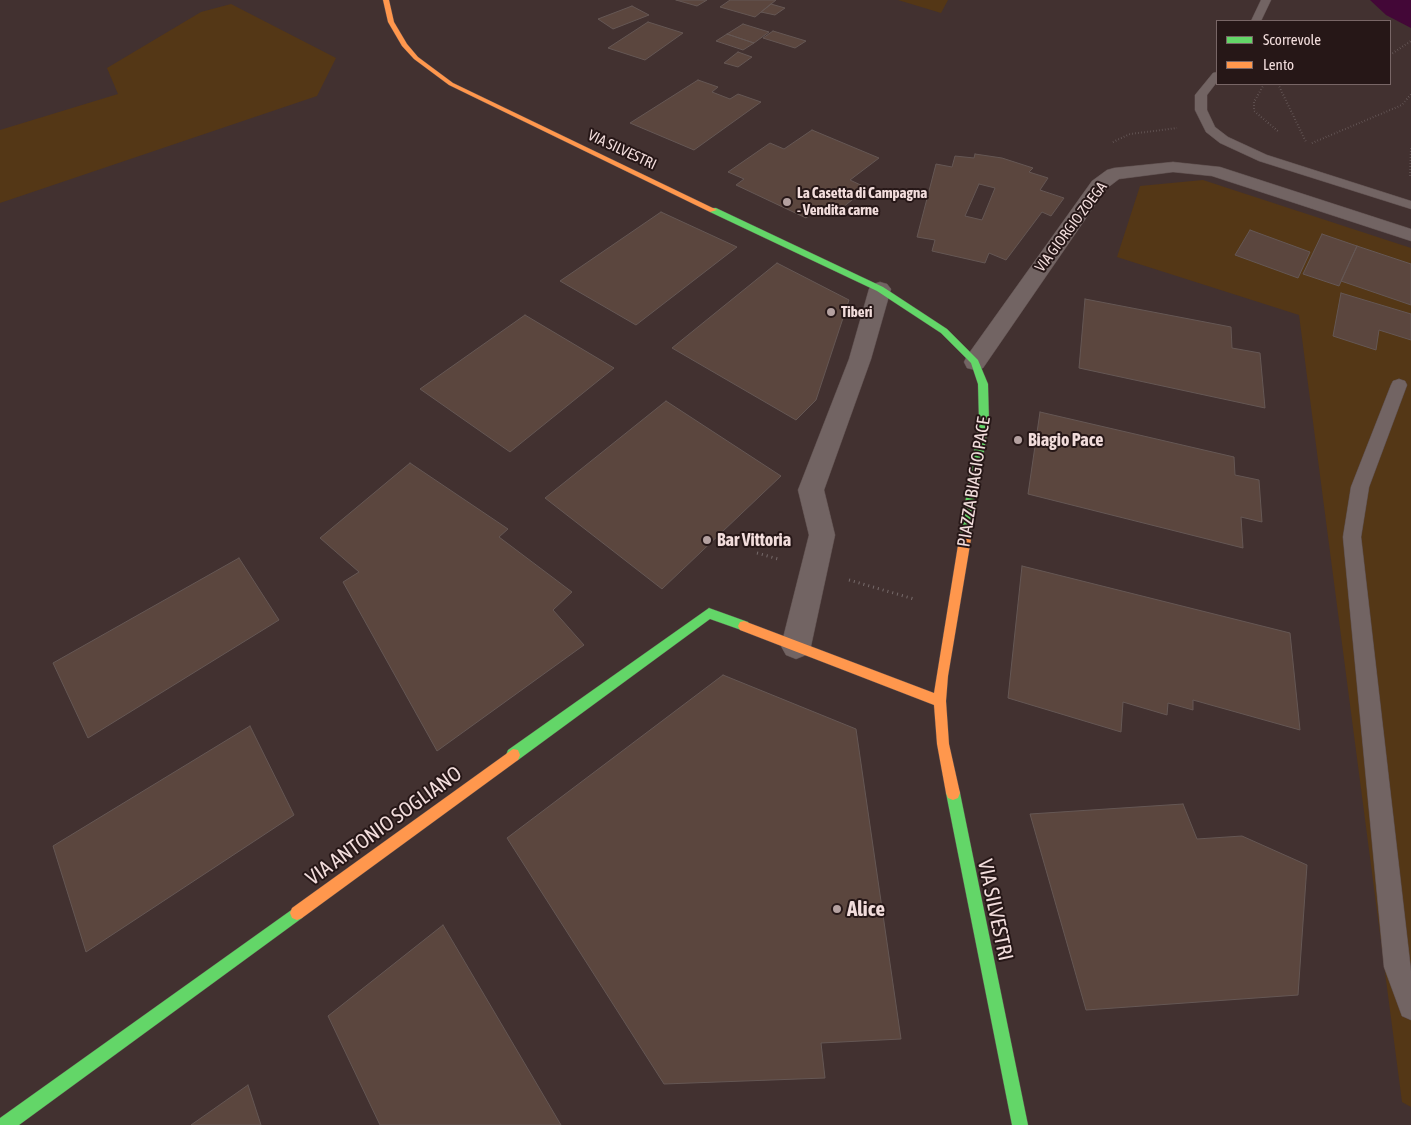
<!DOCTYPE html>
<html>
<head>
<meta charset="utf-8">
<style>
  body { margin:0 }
  #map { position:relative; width:1411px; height:1125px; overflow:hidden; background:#423130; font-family:"Asap Condensed",sans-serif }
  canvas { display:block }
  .legend { position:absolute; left:1216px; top:20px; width:175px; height:65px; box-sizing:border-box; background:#261717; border:1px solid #786666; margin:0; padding:6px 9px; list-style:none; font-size:15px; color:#f2dddc }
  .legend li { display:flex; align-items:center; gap:10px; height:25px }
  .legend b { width:25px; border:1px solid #786666 }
</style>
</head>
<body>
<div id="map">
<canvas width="1411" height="1125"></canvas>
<ul class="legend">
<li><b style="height:6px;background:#63d668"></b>Scorrevole</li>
<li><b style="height:6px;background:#ff974d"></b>Lento</li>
</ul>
</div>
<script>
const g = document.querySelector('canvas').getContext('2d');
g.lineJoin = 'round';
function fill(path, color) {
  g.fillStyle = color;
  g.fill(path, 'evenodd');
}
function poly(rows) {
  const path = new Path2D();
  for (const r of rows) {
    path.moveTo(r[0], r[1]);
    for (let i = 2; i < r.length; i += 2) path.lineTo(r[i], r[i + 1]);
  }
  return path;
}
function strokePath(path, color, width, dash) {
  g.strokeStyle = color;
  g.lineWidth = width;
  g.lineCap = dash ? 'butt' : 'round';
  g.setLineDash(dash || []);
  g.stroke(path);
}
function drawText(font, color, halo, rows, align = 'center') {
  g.font = font + ' "Asap Condensed",sans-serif';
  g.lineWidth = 4;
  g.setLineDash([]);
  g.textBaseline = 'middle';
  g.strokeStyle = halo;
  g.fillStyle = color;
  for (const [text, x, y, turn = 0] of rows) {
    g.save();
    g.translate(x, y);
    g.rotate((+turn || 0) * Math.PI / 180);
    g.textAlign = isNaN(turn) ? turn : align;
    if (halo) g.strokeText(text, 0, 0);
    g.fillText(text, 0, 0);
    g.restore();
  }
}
fill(poly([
  [898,0,948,0,941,13],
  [231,4,336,58,317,96,0,203,0,130,118,94,107,68,201,12],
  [1203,180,1411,248,1411,1107,1402,1102,1299,315,1117,257,1140,186]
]), '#543716');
fill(poly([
  [1370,0,1411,0,1411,28,1386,15]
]), '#430737');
const building = poly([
  [676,0,707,0,697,6,676,0],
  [730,0,776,0,755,17,720,7,730,0],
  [771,4,785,8,775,15,761,12,771,4],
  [632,6,649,15,613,29,598,19,632,6],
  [648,22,683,33,645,60,608,48,648,22],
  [743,24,769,32,754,43,727,34,743,24],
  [773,31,806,41,795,48,763,38,773,31],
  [727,34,754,43,743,50,716,41,727,34],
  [738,52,752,57,738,67,724,63,738,52],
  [698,80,718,87,712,92,730,99,738,94,761,102,694,150,630,123,698,80],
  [812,130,879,158,850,180,867,188,832,216,817,209,806,218,736,185,744,179,728,172,770,143,784,149,812,130],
  [975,154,1002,158,1033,168,1029,172,1048,178,1040,190,1064,198,1051,216,1042,212,1006,260,989,253,985,263,932,251,935,240,917,237,936,164,952,167,955,156,974,158,975,154],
  [979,184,995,188,982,220,965,216,979,184],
  [661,212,737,247,636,325,560,281,661,212],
  [1250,230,1310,252,1298,278,1235,255,1250,230],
  [1322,234,1357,246,1339,286,1303,274,1322,234],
  [1357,246,1411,264,1411,305,1341,281,1357,246],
  [777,263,849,300,816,400,796,420,672,348,777,263],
  [1341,293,1411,314,1411,340,1379,330,1376,350,1333,336,1341,293],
  [1085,299,1231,327,1232,348,1260,353,1265,408,1079,368,1085,299],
  [525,315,614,368,510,452,420,389,525,315],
  [666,401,781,476,662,589,545,498,666,401],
  [1040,412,1234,457,1235,475,1259,480,1262,522,1241,517,1243,548,1028,494,1040,412],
  [410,463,508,529,499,537,572,592,553,610,584,645,437,751,343,582,359,572,320,538,410,463],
  [239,558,279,620,88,738,53,663,239,558],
  [1022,566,1290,633,1300,730,1193,700,1193,710,1168,703,1167,715,1123,702,1121,732,1008,698,1022,566],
  [723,675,856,729,901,1039,821,1043,825,1078,664,1084,507,838,723,675],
  [250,726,294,815,86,952,53,846,250,726],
  [1183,804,1197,839,1242,836,1307,865,1298,995,1086,1010,1030,814,1183,804],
  [443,925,561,1125,380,1125,328,1016,443,925],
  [248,1085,261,1125,191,1125,248,1085]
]);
fill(building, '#5b463e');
strokePath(building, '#655754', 1);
const lane = poly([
  [1261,0,1271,0,1261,21,1251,21,1261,0],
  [1217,72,1217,82,1207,95,1207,110,1215,127,1228,137,1267,155,1411,201,1411,209,1259,161,1220,143,1206,132,1195,110,1195,95,1213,73,1217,72],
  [1399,379,1405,381,1407,385,1369,487,1361,537,1411,971,1411,1020,1402,1016,1384,967,1343,537,1351,487,1391,385,1393,381,1399,379]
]);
const street = poly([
  [1173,162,1220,167,1411,229,1411,241,1212,176,1173,172,1119,179,1106,189,983,368,975,370,967,368,964,362,967,356,1092,181,1107,170,1114,168,1173,162],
  [880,282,887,284,891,289,871,359,824,490,835,535,811,646,806,655,796,659,786,655,781,646,809,535,798,490,849,359,869,289,873,284,880,282]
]);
const fast = poly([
  [710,208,716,208,883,287,947,329,978,360,988,384,989,421,969,542,965,544,961,542,959,539,979,421,978,384,971,363,941,333,877,291,710,212,710,208],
  [709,608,748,622,750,626,748,630,744,631,710,619,518,760,513,761,508,760,506,755,508,750,709,608],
  [953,786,958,788,960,793,1028,1125,1012,1125,946,793,948,788,953,786],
  [297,906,302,908,304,913,302,918,19,1125,0,1125,0,1118,297,906]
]);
const slow = poly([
  [383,0,389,0,394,22,407,44,418,57,453,83,717,210,710,212,449,85,414,59,402,46,388,22,383,0],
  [965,534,969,536,971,539,948,676,946,701,949,744,960,793,958,798,953,800,948,798,946,793,937,744,934,705,740,630,738,626,740,622,744,621,934,693,959,539,961,536,965,534],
  [513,749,518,750,520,755,518,760,302,918,297,920,292,918,290,913,292,908,513,749]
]);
strokePath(lane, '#5c4d4c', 1);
strokePath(street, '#5c4d4c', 1);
strokePath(fast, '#5c4d4c', 1);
strokePath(slow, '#5c4d4c', 1);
strokePath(poly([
  [1390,55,1411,41],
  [1264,84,1254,102,1254,111,1279,132],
  [1278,84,1306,142],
  [1113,142,1130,134,1177,128],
  [1312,143,1402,105,1411,94],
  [1410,176,1411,148]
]), '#776b6b', 2, [0.5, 2.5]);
strokePath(poly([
  [757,553,778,559],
  [849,580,914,599]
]), '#776b6b', 3, [1, 4]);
fill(lane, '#726463');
fill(street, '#726463');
fill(fast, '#63d668');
fill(slow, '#ff974d');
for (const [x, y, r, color] of [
  [787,202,5,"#b4a1a0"],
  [831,312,5,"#b4a1a0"],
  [1018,440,5,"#b4a1a0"],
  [707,540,5,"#b4a1a0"],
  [837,909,5,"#b4a1a0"]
]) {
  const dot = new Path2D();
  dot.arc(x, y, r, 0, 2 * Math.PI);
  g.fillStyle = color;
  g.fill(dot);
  strokePath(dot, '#261717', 2);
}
drawText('15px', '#f2dddc', '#261717', [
  ["VIA SILVESTRI",622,150,25],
  ["VIA GIORGIO ZOEGA",1071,227,-53]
]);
drawText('bold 15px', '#f2dddc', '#261717', [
  ["La Casetta di Campagna",797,193],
  ["- Vendita carne",797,210],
  ["Tiberi",841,312]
], 'left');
drawText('bold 18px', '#f2dddc', '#261717', [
  ["Biagio Pace",1028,440],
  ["Bar Vittoria",717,540]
], 'left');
drawText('18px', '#f2dddc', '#261717', [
  ["PIAZZA BIAGIO PACE",974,482,-81]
]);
drawText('21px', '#f2dddc', '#261717', [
  ["VIA ANTONIO SOGLIANO",384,826,-36],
  ["VIA SILVESTRI",995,910,78]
]);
drawText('bold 21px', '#f2dddc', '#261717', [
  ["Alice",847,909]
], 'left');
</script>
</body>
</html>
